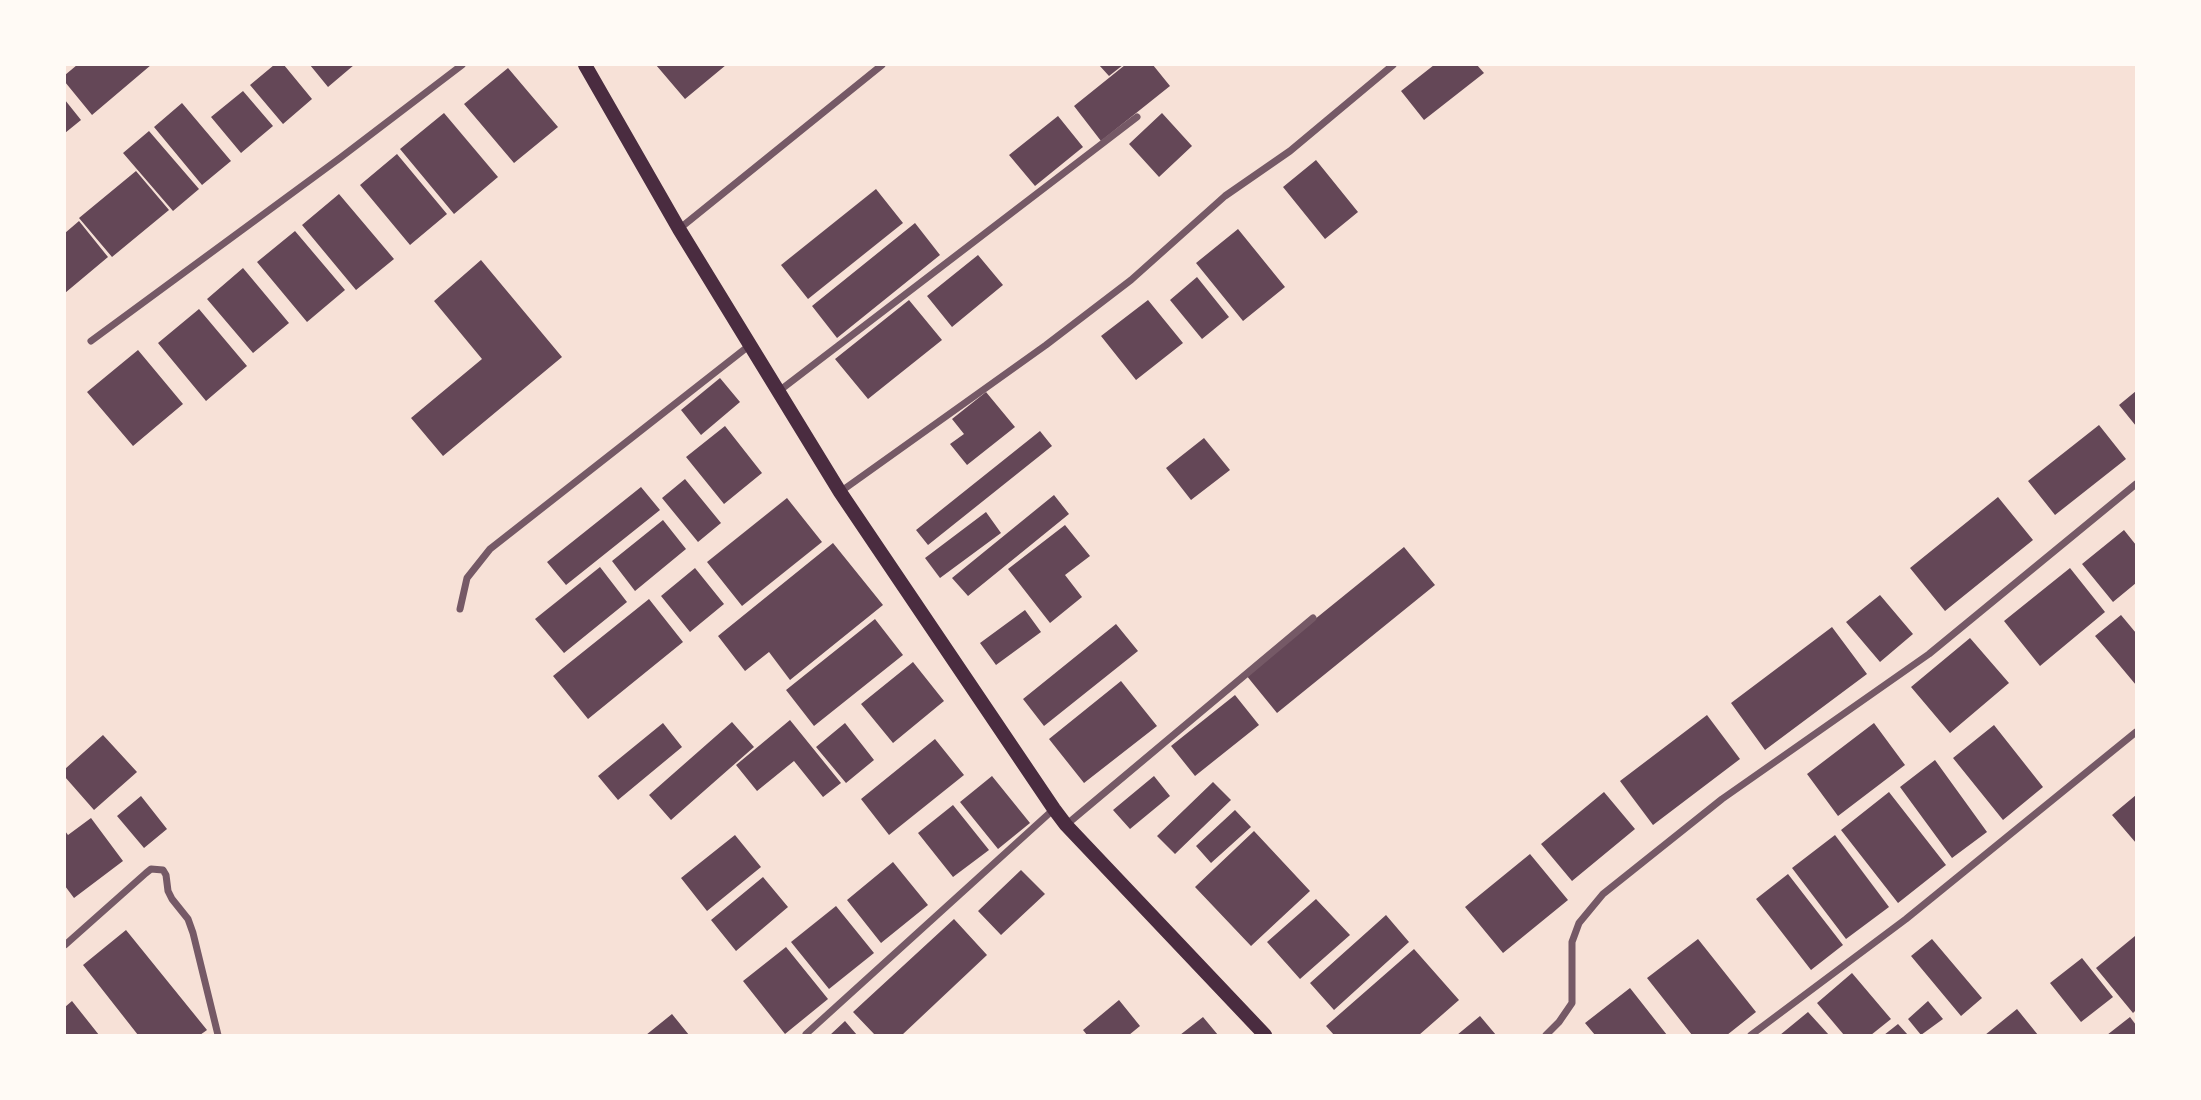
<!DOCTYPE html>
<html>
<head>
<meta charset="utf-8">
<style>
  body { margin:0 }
  #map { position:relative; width:2201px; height:1100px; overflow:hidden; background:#f7e1d7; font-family:Montserrat,sans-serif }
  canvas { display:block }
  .frame { position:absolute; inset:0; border:66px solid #fffaf5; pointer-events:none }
</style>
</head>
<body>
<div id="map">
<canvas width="2201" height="1100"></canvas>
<div class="frame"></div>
</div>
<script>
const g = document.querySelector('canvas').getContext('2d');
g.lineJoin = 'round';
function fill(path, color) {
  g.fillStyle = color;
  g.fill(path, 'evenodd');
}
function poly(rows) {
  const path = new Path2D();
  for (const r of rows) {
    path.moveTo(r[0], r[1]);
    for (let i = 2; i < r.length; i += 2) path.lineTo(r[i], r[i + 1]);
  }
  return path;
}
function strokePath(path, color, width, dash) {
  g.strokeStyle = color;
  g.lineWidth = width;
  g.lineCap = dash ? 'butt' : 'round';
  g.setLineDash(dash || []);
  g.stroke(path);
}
fill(poly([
  [77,65,151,65,92,115,65,82,65,75],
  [274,65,284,65,312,99,283,124,250,85],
  [310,65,354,65,328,87],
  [656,65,726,65,685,99],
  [1099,65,1123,65,1109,76],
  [1125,65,1153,65,1170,86,1101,141,1074,106],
  [1434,65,1477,65,1484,73,1424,120,1401,91],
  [508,68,558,127,514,163,464,104],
  [243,91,273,126,241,153,211,117],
  [65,100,81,120,65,133],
  [182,103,231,161,202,185,154,127],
  [444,113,498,177,454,214,400,149],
  [1162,113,1192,146,1159,177,1129,144],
  [1058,116,1083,147,1035,186,1009,155],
  [149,131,199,189,173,211,123,153],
  [397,154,447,214,410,245,360,185],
  [1316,160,1358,212,1325,239,1283,187],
  [136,171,169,210,112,257,79,218],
  [876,189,903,223,808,299,781,265],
  [339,194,394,259,356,290,302,225],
  [79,221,108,257,65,293,65,233],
  [915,223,940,255,837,338,812,306],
  [1238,229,1285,287,1243,321,1196,263],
  [295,231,345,290,307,322,257,262],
  [978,255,1003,285,952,327,927,296],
  [481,260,562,357,443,456,411,418,482,359,434,301],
  [243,268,289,323,253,353,207,299],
  [1197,277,1229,317,1202,339,1170,300],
  [909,300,942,340,868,399,835,359],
  [1148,300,1183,343,1136,380,1101,336],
  [199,309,247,366,206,401,158,343],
  [138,350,183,404,133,446,87,392],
  [720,378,740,402,701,435,681,410],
  [2136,391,2136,426,2119,405],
  [986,392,1015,427,967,465,950,444,964,434,952,419],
  [2099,425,2126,459,2055,515,2028,481],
  [725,426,762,473,724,504,686,457],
  [1040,431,1052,446,928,545,916,530],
  [1204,438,1230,470,1191,500,1166,468],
  [685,479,721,523,698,542,662,498],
  [641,487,660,510,566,585,547,562],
  [1054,495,1069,514,968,596,952,578],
  [1998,497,2033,540,1945,611,1910,568],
  [787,498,822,542,742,606,707,562],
  [986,512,1001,533,940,578,925,558],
  [663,520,686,549,635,591,612,561],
  [1065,525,1090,556,1065,575,1082,597,1050,623,1008,569],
  [2124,530,2136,545,2136,583,2113,602,2082,564],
  [833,543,883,605,790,680,769,652,745,671,718,636],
  [1404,547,1435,585,1277,713,1246,675],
  [600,567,627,602,564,653,535,619],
  [695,568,724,604,690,632,661,596],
  [2070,568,2105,612,2040,666,2004,621],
  [1880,595,1913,634,1880,662,1846,622],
  [649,599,683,642,588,719,553,676],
  [1025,610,1041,632,996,665,980,643],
  [2121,615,2136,633,2136,685,2095,636],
  [875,619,903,655,814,726,786,690],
  [1116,624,1138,651,1044,726,1023,699],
  [1832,627,1867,674,1765,750,1731,703],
  [1970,638,2009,683,1950,733,1911,687],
  [913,662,944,701,893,743,861,704],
  [1121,681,1157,726,1084,783,1049,739],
  [1235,695,1259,725,1195,776,1171,746],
  [1707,715,1740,759,1653,825,1620,781],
  [790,720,841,783,823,797,794,761,757,791,736,765],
  [732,722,754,747,671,820,649,795],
  [663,723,682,747,618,800,598,776],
  [845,723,874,760,846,783,816,747],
  [1874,723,1905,765,1838,816,1807,774],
  [1994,725,2043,787,2003,820,1953,758],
  [103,735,137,772,94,810,65,777,65,769],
  [935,739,964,775,889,835,861,799],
  [1935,760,1987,832,1952,858,1900,787],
  [992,776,1030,823,998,849,960,802],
  [1154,776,1170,796,1130,829,1113,810],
  [1213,782,1231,800,1175,854,1157,836],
  [1604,792,1635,829,1572,881,1541,844],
  [1889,792,1946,865,1898,903,1841,830],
  [2136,795,2136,843,2112,815],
  [141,796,167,829,144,848,117,816],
  [953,805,989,850,953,877,918,833],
  [1235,810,1251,827,1211,863,1196,846],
  [91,818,123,861,74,898,65,886,65,831,68,835],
  [1254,831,1310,891,1251,946,1195,887],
  [735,835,761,867,707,911,681,878],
  [1835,835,1889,907,1846,939,1792,868],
  [1530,854,1568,900,1503,953,1465,907],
  [893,862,928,905,881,943,847,900],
  [1021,870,1045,894,1001,935,978,911],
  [1788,874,1843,945,1811,970,1756,899],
  [763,877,788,907,736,951,711,920],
  [1316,899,1350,935,1300,979,1267,942],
  [836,906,874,953,829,989,791,942],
  [1386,915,1409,942,1334,1010,1310,983],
  [954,919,987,955,902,1035,875,1035,853,1012],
  [126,930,207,1030,200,1035,138,1035,83,965],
  [2135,936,2136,1010,2133,1013,2096,968],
  [1698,939,1756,1012,1727,1035,1692,1035,1647,978],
  [1932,939,1982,998,1961,1016,1911,956],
  [786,947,828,999,785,1034,743,981],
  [1414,949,1459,1000,1419,1035,1334,1035,1326,1026],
  [2082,958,2113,997,2081,1022,2050,983],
  [1852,973,1891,1019,1871,1035,1844,1035,1817,1003],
  [1630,988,1667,1035,1595,1035,1585,1023],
  [1119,1000,1140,1026,1129,1035,1087,1035,1083,1030],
  [72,1001,99,1035,65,1035,65,1007],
  [1928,1001,1943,1019,1921,1035,1908,1019],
  [2017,1009,2038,1035,1985,1035],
  [1808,1012,1829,1035,1780,1035],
  [672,1014,689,1035,646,1035],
  [1480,1016,1496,1035,1457,1035],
  [1203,1017,1218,1035,1180,1035],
  [2130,1017,2136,1025,2136,1035,2107,1035],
  [845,1021,857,1035,830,1035],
  [1898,1024,1908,1035,1884,1035]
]), '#644757');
strokePath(poly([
  [679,229,882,65],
  [91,341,340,158,462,65],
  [779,391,1137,117],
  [840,492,1046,345,1131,280,1225,196,1290,151,1393,65],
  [460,609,467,578,490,549,750,345],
  [1066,825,1313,618],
  [65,945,146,873,151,869,163,870,166,875,168,891,172,899,188,919,193,933,218,1035],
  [806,1034,1054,809],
  [1546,1035,1559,1022,1572,1003,1572,942,1579,923,1603,894,1722,799,1929,654,2136,484],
  [1751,1035,1906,919,2136,732]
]), '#755966', 7);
strokePath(poly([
  [585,65,679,229,840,492,1054,809,1066,825,1265,1035]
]), '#4a2c40', 14);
</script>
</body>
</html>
